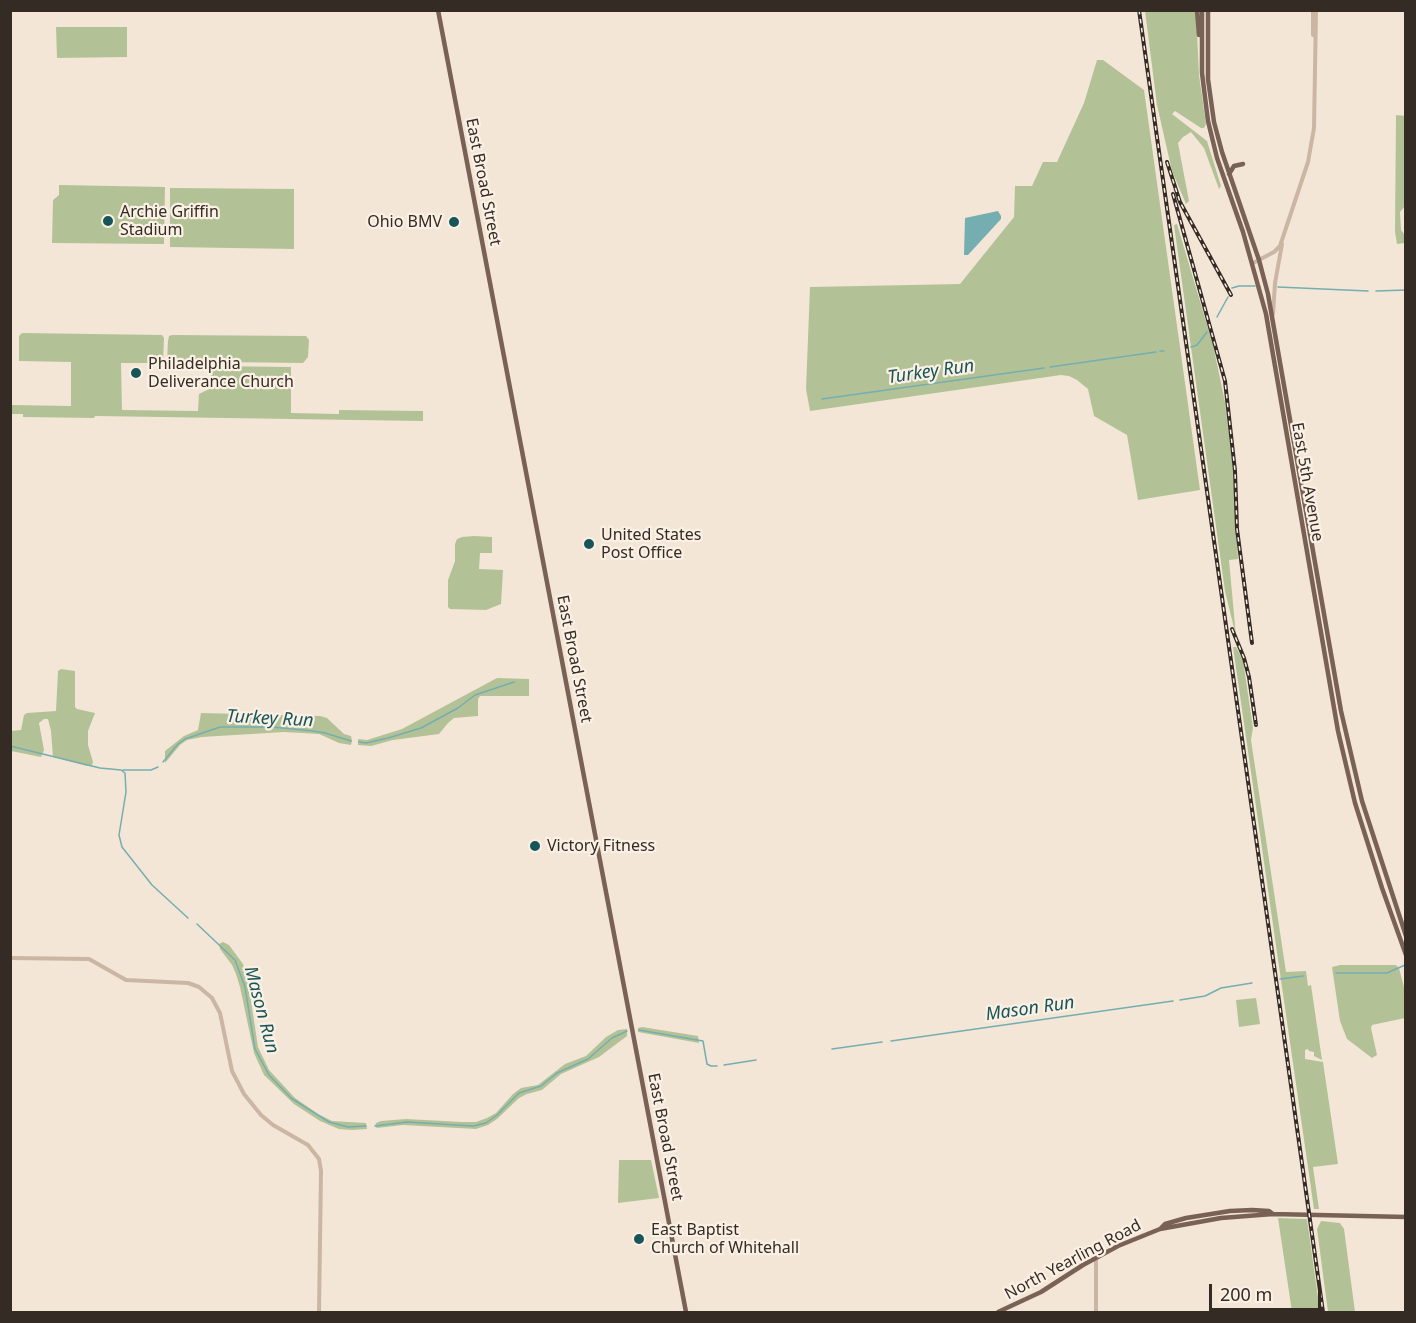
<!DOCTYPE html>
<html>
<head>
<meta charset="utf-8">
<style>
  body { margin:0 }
  #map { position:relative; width:1416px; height:1323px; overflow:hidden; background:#f3e6d7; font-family:"Noto Sans",sans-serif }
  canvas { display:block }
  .frame { position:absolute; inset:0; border:12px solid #352b25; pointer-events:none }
  .scale { position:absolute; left:1209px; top:1284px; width:112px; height:27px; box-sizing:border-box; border:3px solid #352b25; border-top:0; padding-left:8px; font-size:18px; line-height:21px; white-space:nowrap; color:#352b25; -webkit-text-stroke:4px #faf0e4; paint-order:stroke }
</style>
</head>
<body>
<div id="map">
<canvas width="1416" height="1323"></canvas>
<div class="frame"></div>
<div class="scale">200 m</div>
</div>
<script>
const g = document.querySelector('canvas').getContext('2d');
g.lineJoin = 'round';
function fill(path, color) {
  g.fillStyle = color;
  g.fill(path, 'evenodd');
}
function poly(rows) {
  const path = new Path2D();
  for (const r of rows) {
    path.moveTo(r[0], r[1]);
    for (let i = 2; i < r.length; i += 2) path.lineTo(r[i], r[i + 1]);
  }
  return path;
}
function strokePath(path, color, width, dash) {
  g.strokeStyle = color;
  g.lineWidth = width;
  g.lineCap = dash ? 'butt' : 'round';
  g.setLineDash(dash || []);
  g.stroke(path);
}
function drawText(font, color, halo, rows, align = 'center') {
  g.font = font + ' "Noto Sans",sans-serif';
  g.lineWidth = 4.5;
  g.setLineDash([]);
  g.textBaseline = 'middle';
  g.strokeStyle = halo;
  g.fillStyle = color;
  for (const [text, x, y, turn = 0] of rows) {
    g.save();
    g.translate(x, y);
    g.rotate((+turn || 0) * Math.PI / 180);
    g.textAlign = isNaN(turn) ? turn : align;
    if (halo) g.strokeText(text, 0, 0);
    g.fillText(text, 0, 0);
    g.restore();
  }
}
fill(poly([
  [1145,11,1196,11,1199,75,1206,124,1204,128,1201,128,1175,111,1172,114,1207,141,1221,186,1219,189,1204,148,1191,132,1183,137,1178,143,1189,201,1186,204,1172,171,1157,105],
  [56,27,127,27,127,57,57,58],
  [1097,60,1103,60,1144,90,1200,490,1138,500,1127,435,1094,416,1088,389,1077,380,1069,376,1061,375,810,411,806,389,810,287,960,284,1014,217,1015,186,1032,186,1043,162,1057,162,1084,103],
  [1396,115,1406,116,1405,206,1400,212,1401,230,1405,235,1405,243,1397,244,1395,232],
  [59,185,165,187,164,244,52,243,53,200,59,195],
  [170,188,294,189,294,249,170,247],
  [1177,224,1213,345,1225,402,1233,469,1238,559,1229,560,1236,636,1225,591,1174,225],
  [22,333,162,335,164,338,163,363,121,363,122,410,198,411,199,394,209,389,211,386,211,366,291,367,291,413,339,414,339,410,423,411,423,421,95,416,94,418,23,417,23,414,11,414,11,405,71,406,71,362,19,361,19,336],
  [172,335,306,336,309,340,308,357,303,363,221,362,217,358,212,358,211,364,170,363,167,361,168,341,169,336],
  [474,536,492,537,492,553,480,553,479,569,503,570,501,604,486,610,450,609,448,607,448,580,455,561,455,544,457,539,462,537],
  [1233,647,1236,647,1243,660,1253,728,1251,740,1286,972,1306,971,1308,986,1311,985,1322,1060,1314,1056,1314,1052,1309,1051,1308,1049,1305,1050,1305,1059,1323,1062,1338,1164,1313,1167,1319,1209,1314,1209],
  [61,669,75,671,75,707,77,709,95,713,88,731,88,745,93,762,92,765,87,766,53,757,51,731,48,719,44,719,39,723,44,750,41,757,11,751,11,731,21,730,24,715,27,713,56,711,58,671],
  [497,678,529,679,529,696,480,696,478,699,478,716,454,718,448,723,439,734,393,740,371,746,358,745,358,739,367,740,402,729],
  [201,713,320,716,327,718,344,734,351,736,352,741,351,745,339,743,319,734,284,732,202,737,187,740,180,745,165,763,165,751,184,736,198,730],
  [223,942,229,945,243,964,249,988,258,1047,269,1070,295,1098,318,1114,332,1121,366,1123,367,1129,352,1130,339,1129,320,1121,294,1104,264,1075,254,1053,240,987,236,974,232,965,220,949,219,944],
  [1340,965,1396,965,1399,968,1405,991,1405,1018,1372,1025,1371,1028,1377,1055,1372,1058,1347,1039,1340,1021,1332,967],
  [1256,998,1260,1024,1239,1027,1236,1000],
  [642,1027,698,1036,699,1043,638,1032,638,1028],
  [627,1029,627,1036,599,1057,561,1074,542,1090,527,1094,519,1098,497,1119,488,1125,476,1129,403,1125,377,1128,375,1126,376,1123,381,1121,406,1119,463,1122,476,1122,487,1118,496,1113,513,1094,521,1088,538,1085,565,1064,586,1056,606,1037,618,1030],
  [619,1160,651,1160,659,1198,618,1203],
  [1278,1218,1307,1219,1320,1312,1292,1312],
  [1321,1221,1340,1223,1344,1229,1355,1312,1328,1312,1317,1229]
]), '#b3c296');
fill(poly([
  [998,211,1001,216,1001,219,968,255,964,255,965,218]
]), '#74aeb1');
strokePath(poly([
  [1278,287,1368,291],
  [1232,288,1239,286,1255,286],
  [1376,291,1406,290],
  [1217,317,1228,297],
  [1191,347,1197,345,1207,332],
  [1160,351,1164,351],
  [1050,367,1156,352],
  [822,399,1044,368],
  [359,742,366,743,388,738,421,728,458,708,475,695,514,682],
  [10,746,100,768,121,770,125,773,126,792,119,835,122,847,152,885,188,918],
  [163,762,178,744,185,739,220,727,272,727,313,731,325,733,351,741],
  [123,770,151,770,158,767],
  [197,924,235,960,245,987,255,1049,269,1075,291,1098,329,1122,348,1127,366,1126],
  [1336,973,1387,973,1405,965],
  [1280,979,1303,976],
  [1180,1000,1205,996,1221,988,1252,983],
  [639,1030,703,1041,707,1064,711,1066,717,1066],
  [891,1041,1173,1001],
  [832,1049,882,1042],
  [724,1065,756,1060],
  [375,1126,407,1122,473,1126,486,1123,497,1115,519,1093,541,1086,557,1073,588,1059,612,1038,627,1031]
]), '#74aeb1', 1.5);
strokePath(poly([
  [1313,10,1313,35],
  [1253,263,1274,252,1280,246,1308,162,1314,128,1316,10],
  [1273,314,1275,283,1282,244],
  [10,958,89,959,126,980,188,983,199,987,212,998,220,1013,232,1071,244,1094,261,1115,273,1125,308,1145,319,1159,321,1171,319,1312],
  [1096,1312,1096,1257]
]), '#cbb5a3', 4);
strokePath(poly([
  [438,10,686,1312],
  [1197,10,1199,35],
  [1202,10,1202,73,1208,121,1217,158,1243,232,1266,314,1338,731,1355,803,1382,888,1406,955],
  [1208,10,1208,79,1214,122,1222,152,1259,260,1268,294,1341,711,1362,801,1406,936],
  [1229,174,1234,166,1243,164],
  [1160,1229,1221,1218,1273,1214,1406,1217],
  [998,1312,1041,1292,1083,1265,1118,1246,1160,1229,1165,1224,1186,1218,1230,1211,1252,1210,1269,1211,1273,1214]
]), '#796155', 4.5);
const rail = poly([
  [1139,10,1323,1312],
  [1167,162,1180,202,1231,295],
  [1173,194,1225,381,1235,471,1237,529,1252,643],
  [1232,629,1244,658,1249,677,1256,725]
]);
strokePath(rail, '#352b25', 4);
strokePath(rail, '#faf0e4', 1.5, [4.5]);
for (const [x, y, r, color] of [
  [108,221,6,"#185559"],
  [454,222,6,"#185559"],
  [136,373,6,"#185559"],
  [589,544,6,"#185559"],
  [535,846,6,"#185559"],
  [639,1239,6,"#185559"]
]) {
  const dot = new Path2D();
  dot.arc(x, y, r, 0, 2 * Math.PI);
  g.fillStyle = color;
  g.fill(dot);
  strokePath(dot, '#faf0e4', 2);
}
drawText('16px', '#352b25', '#faf0e4', [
  ["East Broad Street",483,182,79],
  ["East 5th Avenue",1307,482,80],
  ["East Broad Street",574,659,79],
  ["East Broad Street",665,1137,79],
  ["North Yearling Road",1073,1260,-28]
]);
drawText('16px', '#352b25', '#faf0e4', [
  ["Archie Griffin",120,212],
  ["Stadium",120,230],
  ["Ohio BMV",442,222,"right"],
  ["Philadelphia",148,364],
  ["Deliverance Church",148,382],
  ["United States",601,535],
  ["Post Office",601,553],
  ["Victory Fitness",547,846],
  ["East Baptist",651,1230],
  ["Church of Whitehall",651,1248]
], 'left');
drawText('italic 18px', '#185559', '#faf0e4', [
  ["Turkey Run",931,372,-8],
  ["Turkey Run",270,719,3],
  ["Mason Run",1030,1009,-8],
  ["Mason Run",261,1010,75]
]);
</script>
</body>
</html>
